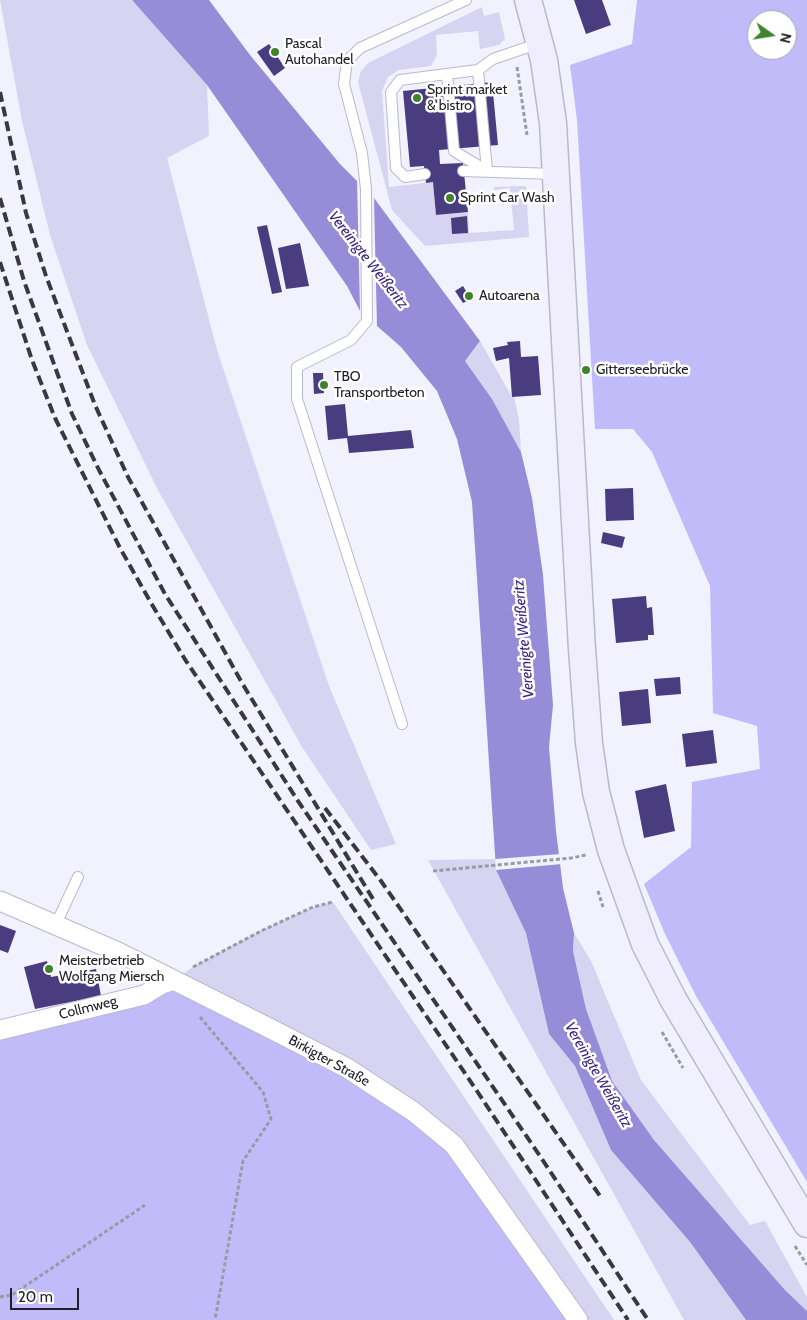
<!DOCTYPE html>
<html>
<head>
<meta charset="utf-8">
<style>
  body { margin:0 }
  #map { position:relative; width:807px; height:1320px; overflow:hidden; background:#f2f1fe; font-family:Cabin,sans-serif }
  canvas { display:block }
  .north { position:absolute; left:747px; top:10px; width:50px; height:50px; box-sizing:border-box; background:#fff; border:1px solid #a6a6a9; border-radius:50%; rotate:103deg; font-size:14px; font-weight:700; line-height:20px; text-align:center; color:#212028 }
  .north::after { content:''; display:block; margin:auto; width:18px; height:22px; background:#3e842a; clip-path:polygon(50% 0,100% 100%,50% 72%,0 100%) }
  .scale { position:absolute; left:10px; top:1288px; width:69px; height:22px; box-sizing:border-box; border:2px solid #212028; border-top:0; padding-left:6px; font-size:15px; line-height:18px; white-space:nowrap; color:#212028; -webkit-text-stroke:4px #fff; paint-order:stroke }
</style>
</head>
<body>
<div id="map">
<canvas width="807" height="1320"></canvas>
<div class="north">N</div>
<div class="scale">20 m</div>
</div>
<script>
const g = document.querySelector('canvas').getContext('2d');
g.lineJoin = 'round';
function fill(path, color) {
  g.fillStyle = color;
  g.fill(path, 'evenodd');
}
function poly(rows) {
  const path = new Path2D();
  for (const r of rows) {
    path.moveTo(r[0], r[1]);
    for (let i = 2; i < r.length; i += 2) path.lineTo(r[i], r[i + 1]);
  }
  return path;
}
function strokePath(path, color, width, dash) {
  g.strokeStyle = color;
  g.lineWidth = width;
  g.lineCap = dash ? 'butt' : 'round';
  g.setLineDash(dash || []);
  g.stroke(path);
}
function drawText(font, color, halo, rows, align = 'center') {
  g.font = font + ' Cabin,sans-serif';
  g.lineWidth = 5;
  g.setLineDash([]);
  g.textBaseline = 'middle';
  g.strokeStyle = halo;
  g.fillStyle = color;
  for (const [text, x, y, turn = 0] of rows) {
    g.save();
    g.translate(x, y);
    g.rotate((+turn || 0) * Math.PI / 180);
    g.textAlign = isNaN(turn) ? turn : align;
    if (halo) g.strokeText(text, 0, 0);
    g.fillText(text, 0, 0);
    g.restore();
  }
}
fill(poly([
  [0,0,132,0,207,85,209,136,167,158,217,350,329,686,396,844,371,850,302,747,158,490,87,345,50,235,22,121],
  [482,7,484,16,499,12,505,39,499,45,480,49,478,31,436,35,437,55,431,66,399,70,388,77,382,91,389,187,433,182,436,215,468,212,469,233,514,230,510,188,494,190,494,187,526,186,529,237,425,246,392,210,358,82,361,71,368,63],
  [480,341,512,397,514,397,519,419,521,452,492,399,465,361],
  [495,859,496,870,526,933,549,1034,575,1066,611,1150,690,1242,746,1320,684,1320,428,860],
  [333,902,614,1320,578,1320,174,980,196,965,262,930,313,907],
  [574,933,591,961,641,1080,750,1225,765,1221,807,1297,807,1311,785,1290,654,1140,611,1081,586,1009,573,951]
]), '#d7d4f2');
fill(poly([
  [637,0,807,0,807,1182,696,996,665,934,644,884,691,847,692,782,760,769,757,726,713,713,710,586,652,452,633,429,595,429,577,120,570,65,632,44],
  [757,20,787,20,787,50,757,50],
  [162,984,277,1032,454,1145,578,1320,0,1320,0,1037]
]), '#c2bbf9');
fill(poly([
  [132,0,209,0,250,55,340,164,374,198,480,341,465,361,492,399,521,452,532,498,543,575,553,705,549,747,556,831,563,888,574,933,573,951,586,1009,612,1081,654,1140,785,1290,807,1311,807,1320,746,1320,690,1242,611,1150,575,1066,549,1034,526,933,496,870,472,502,457,439,437,391,401,347,360,311,347,286,207,85]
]), '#978cd7');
fill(poly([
  [357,180,374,198,377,327,360,311],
  [561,854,562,864,496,870,495,859]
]), '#f2f1fe');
fill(poly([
  [574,0,602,0,611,25,586,34],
  [269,44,285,68,274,76,257,52],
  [492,82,498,145,439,150,440,164,463,163,468,212,436,215,433,182,426,183,424,166,410,167,403,91],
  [467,216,468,233,452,234,451,218],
  [267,225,282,292,272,294,257,227],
  [300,243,309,286,286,289,278,248],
  [463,286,471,299,463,303,455,291],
  [520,341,521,357,538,356,541,395,512,397,509,358,496,361,493,348,508,345,507,342],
  [313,373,323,373,324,393,314,394],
  [345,404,348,436,411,430,414,448,349,453,347,438,328,440,325,406],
  [633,488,634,520,606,521,605,489],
  [603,532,625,537,622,548,601,543],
  [646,596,647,608,652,607,654,635,648,635,648,640,616,643,612,599],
  [680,677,681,694,656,696,654,679],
  [648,689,651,723,622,726,619,692],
  [713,730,717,763,686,767,682,734],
  [666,784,675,831,644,838,635,791],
  [0,925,16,931,8,953,0,950],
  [47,961,51,977,96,969,101,996,35,1009,24,967]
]), '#493c7f');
const service = poly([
  [478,70,487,171],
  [447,74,454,151,487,171],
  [463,171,554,174],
  [425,174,405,177,396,168,391,92,400,80,478,70,493,59,540,43],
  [402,724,297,399,297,367,351,340,367,321,366,189,362,153,344,84,347,61,360,48,466,0],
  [56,924,78,877]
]);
const minor = poly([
  [0,901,118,952,277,1032,347,1068,414,1112,454,1145,578,1320],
  [0,1030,144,995,162,984,174,980]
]);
const secondary = poly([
  [528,0,544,60,553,123,582,649,589,743,596,792,611,850,645,944,673,999,807,1224]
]);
strokePath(service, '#bab8cd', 12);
strokePath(minor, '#bab8cd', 21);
strokePath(secondary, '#bab8cd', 29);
strokePath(poly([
  [517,67,527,135],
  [433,871,571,858,586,855],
  [598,891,603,907],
  [193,967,263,930,313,907,333,902],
  [200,1017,263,1092,271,1119,243,1161,215,1320],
  [662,1032,683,1068],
  [795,1246,807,1265],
  [0,1297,12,1295,145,1205]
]), '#9b9aa4', 3, [4, 2.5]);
strokePath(service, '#fff', 10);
strokePath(minor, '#fff', 19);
strokePath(secondary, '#f0eefd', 26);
strokePath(poly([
  [0,92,26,213,46,276,95,405,128,477,242,683,373,899],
  [0,198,24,281,72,414,99,470,165,594,298,801,540,1156,648,1320],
  [0,262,32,360,55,418,120,548,151,603,186,661,477,1091,628,1320],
  [325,808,381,881,600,1196]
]), '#393840', 4, [10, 5]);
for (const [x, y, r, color] of [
  [275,52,5,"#3e842a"],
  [417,98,5,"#3e842a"],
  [450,198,5,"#3e842a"],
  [469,296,5,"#3e842a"],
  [586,370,5,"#3e842a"],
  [324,385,5,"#3e842a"],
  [49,969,5,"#3e842a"]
]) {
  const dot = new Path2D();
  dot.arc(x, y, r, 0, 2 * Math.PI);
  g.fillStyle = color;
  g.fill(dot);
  strokePath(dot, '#fff', 2);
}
drawText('14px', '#212028', '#fff', [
  ["Pascal",285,44],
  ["Autohandel",285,60],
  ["Sprint market",427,90],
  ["& bistro",427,106],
  ["Sprint Car Wash",460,198],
  ["Autoarena",479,296],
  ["Gitterseebrücke",596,370],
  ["TBO",334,377],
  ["Transportbeton",334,393],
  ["Meisterbetrieb",59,961],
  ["Wolfgang Miersch",59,977]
], 'left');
drawText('14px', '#212028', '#fff', [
  ["Collmweg",88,1008,-14],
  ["Birkigter Straße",329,1061,29]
]);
drawText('italic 15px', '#3d267d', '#fff', [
  ["Vereinigte Weißeritz",368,260,52],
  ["Vereinigte Weißeritz",524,639,-95],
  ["Vereinigte Weißeritz",598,1075,60]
]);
</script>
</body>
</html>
